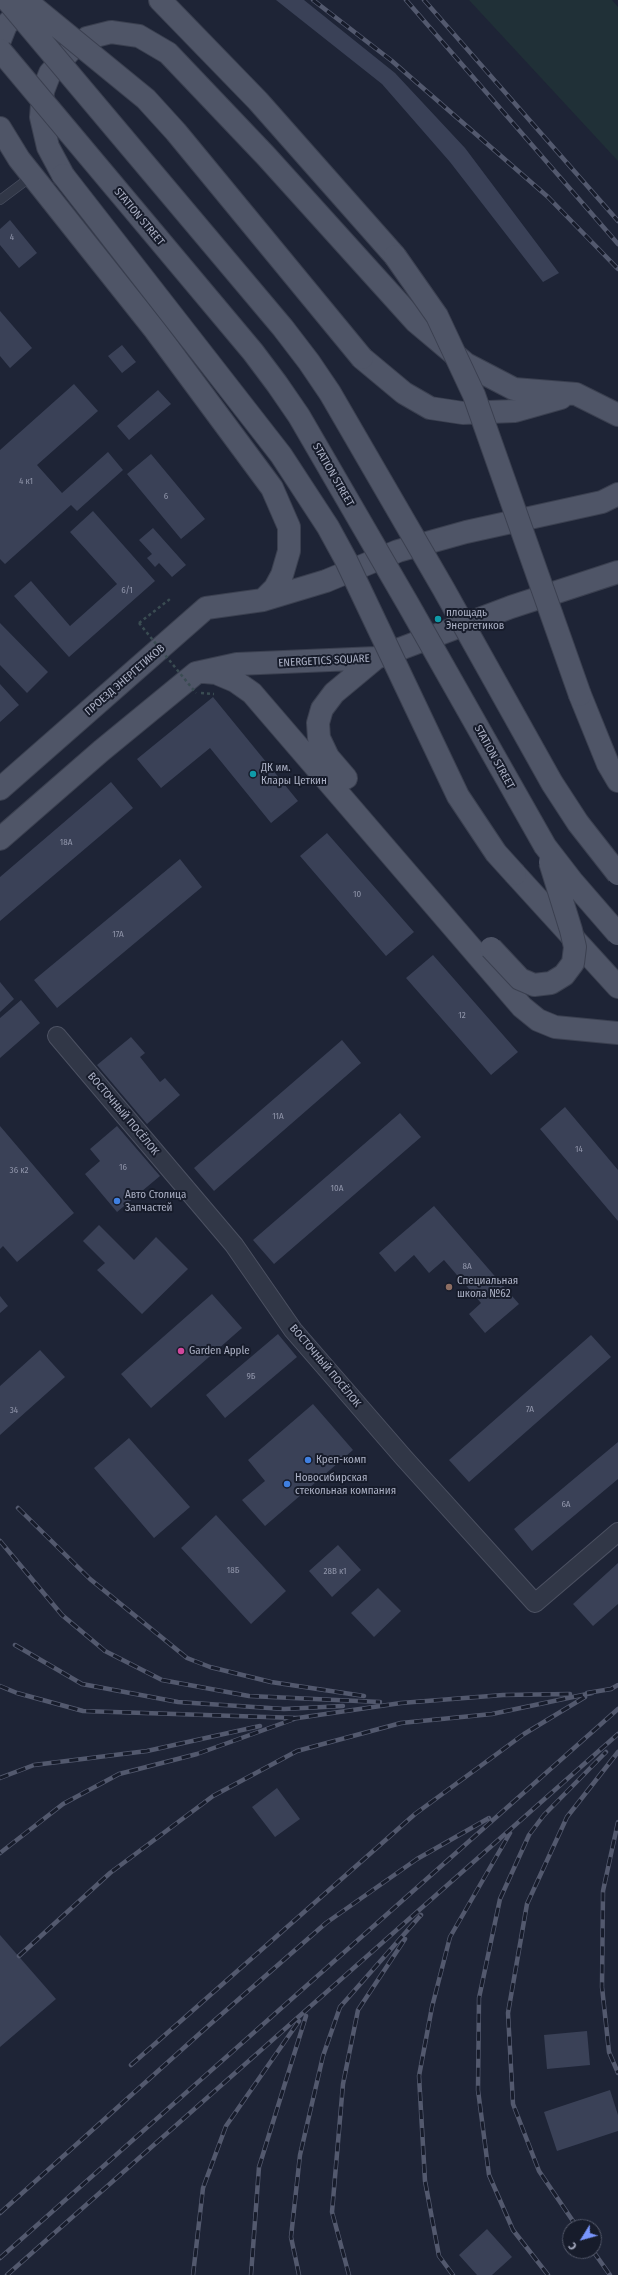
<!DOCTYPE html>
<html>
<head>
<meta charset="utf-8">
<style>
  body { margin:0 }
  #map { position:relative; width:618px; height:2275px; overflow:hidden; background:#1e2436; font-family:"Fira Sans Condensed",sans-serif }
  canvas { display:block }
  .north { position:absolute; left:562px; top:2219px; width:40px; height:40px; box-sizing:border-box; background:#171c2b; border:1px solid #525768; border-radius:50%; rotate:233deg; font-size:11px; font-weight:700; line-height:16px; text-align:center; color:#abb0c4 }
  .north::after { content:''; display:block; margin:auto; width:14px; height:18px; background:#7895fc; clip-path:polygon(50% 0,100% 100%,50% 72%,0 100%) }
</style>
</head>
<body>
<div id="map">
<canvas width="618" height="2275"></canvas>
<div class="north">С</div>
</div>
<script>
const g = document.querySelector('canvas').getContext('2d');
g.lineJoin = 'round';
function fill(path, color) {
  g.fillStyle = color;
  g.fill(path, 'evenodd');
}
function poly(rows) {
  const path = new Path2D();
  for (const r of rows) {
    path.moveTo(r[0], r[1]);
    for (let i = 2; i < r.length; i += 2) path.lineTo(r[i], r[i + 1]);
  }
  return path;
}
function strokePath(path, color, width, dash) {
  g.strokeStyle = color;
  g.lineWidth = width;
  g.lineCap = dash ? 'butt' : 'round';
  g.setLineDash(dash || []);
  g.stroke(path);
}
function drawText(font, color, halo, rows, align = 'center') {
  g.font = font + ' "Fira Sans Condensed",sans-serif';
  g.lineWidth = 4;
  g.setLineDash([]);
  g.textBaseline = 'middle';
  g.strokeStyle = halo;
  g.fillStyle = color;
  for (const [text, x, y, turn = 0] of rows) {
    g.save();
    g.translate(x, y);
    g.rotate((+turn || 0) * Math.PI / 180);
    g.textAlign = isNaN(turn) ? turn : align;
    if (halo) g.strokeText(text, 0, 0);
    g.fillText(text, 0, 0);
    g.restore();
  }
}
fill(poly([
  [469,0,612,0,618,7,618,161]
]), '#203037');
fill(poly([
  [276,0,304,0,395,73,465,148,559,273,543,282,450,162,382,84],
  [10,220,37,253,19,268,0,245,0,229],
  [0,311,32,348,10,368,0,356],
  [122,345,136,362,122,373,108,356],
  [74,384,98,411,37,465,62,493,108,452,123,470,77,511,71,505,5,564,0,559,0,450],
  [158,390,171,404,129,440,117,426],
  [151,454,205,519,181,539,127,474],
  [93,511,155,581,69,657,14,596,31,581,70,626,117,584,70,532],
  [153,528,186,565,172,577,159,563,155,567,147,558,152,554,139,540],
  [0,623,48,672,27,693,0,665],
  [0,684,19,705,0,722],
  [213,697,298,801,271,823,210,748,161,788,137,759],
  [111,782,133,808,0,921,0,877],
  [327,833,414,932,386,956,300,856],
  [180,859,202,887,57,1008,34,980],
  [433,955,518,1052,491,1075,406,978],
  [0,982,14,999,0,1012],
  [21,1000,40,1023,0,1058,0,1018],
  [131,1037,145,1053,140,1057,160,1082,165,1078,180,1095,147,1124,97,1065],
  [342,1040,361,1063,214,1191,194,1168],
  [565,1107,618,1170,618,1221,540,1129],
  [400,1113,421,1137,274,1264,253,1240],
  [0,1126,74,1213,17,1262,3,1246,0,1249],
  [117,1126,160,1176,117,1212,85,1174,100,1161,90,1149],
  [434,1206,519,1304,485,1333,469,1314,481,1303,444,1260,429,1273,414,1255,395,1272,379,1253],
  [99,1225,134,1260,156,1237,188,1269,142,1314,97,1270,105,1263,83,1241],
  [212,1294,242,1328,151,1408,121,1374],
  [0,1296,8,1306,0,1313],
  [278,1334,297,1357,225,1418,206,1395],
  [591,1335,611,1357,469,1482,449,1460],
  [40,1350,65,1377,0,1435,0,1386],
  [313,1404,353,1450,265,1526,242,1500,265,1481,248,1460],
  [129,1438,190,1507,154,1538,94,1468],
  [618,1442,618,1479,532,1551,514,1529],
  [216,1515,286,1591,251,1624,181,1548],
  [338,1545,361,1570,332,1597,309,1571],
  [618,1563,618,1604,593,1626,573,1604],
  [378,1588,401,1611,374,1637,351,1613],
  [277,1788,300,1819,275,1837,252,1807],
  [0,1935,56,1999,0,2047],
  [587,2031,590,2065,547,2069,544,2035],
  [610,2090,618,2115,618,2131,557,2151,544,2112],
  [487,2229,512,2257,492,2275,477,2275,459,2255]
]), '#3a4157');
const service = poly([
  [0,200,32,176]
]);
const minor = poly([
  [57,1036,234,1245,293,1330,404,1458,535,1603,618,1532]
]);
const primary = poly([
  [160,0,258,101,395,256],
  [0,40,6,25,31,0],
  [0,128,19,159,155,330,272,488,289,527,289,551,282,575,275,588,263,600],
  [63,175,48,147,41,117,43,91,50,73,70,51,87,38,111,32,139,36,168,53,266,156,415,321,466,364,514,389,576,394,618,415],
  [362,358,404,393,430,408,463,413,515,411,561,398],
  [205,672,216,673,235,681,252,693,522,1007,538,1020,555,1027,618,1033],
  [580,695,608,764,618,781],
  [346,778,328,757,319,738,318,723,322,709,334,693,376,658],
  [0,789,206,608,263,600,326,581,398,551,466,532,602,502,618,494],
  [0,839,101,751,196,673,237,664,376,658,511,607,618,572],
  [515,874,618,987]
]);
strokePath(service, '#4c5162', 10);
strokePath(minor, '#4c5162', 20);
strokePath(primary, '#3b4050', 24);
strokePath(poly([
  [139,623,170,599],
  [201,693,214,694]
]), '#3a4c52', 2.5, [3, 3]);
strokePath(service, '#313747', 9);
strokePath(minor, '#313747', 18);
strokePath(primary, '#4f5567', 22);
const rail = poly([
  [313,0,392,61,548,197,618,269],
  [406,0,618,244],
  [424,0,618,221],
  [18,1508,90,1579,187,1658,210,1667,271,1682,364,1696],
  [0,1541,62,1615,105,1651,162,1680,249,1696,380,1702],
  [15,1645,82,1684,178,1702,284,1709,343,1706],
  [0,1686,17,1693,83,1711,297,1718,197,1754,119,1774,63,1804,0,1853],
  [587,1693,611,1689,618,1685],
  [291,1719,401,1703,503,1695,570,1694],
  [0,1778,34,1765,147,1751,260,1726],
  [618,1822,603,1891,602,1987,609,2052,618,2073],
  [19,1956,110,1873,213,1796,297,1751,401,1723,492,1714,592,1693],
  [131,2065,415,1814,524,1734,585,1697],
  [0,2213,207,2027,326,1923,417,1859,489,1818],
  [577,2227,539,2171,513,2104,508,2013,527,1904,567,1817,618,1752],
  [593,2251,610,2275],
  [0,2258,618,1709],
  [7,2275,618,1734],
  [193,2275,203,2188,226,2126,299,2021],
  [251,2275,259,2167,306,2016],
  [299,2275,291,2237,300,2155,323,2056,340,2007,421,1915],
  [349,2275,332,2212,343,2084,358,2010,405,1939],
  [453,2275,439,2256,425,2181,419,2076,432,2007,450,1937,510,1833],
  [548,2275,513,2230,489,2175,478,2090,479,1998,500,1899,529,1835,544,1815,606,1752]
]);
strokePath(rail, '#53596e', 4.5);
strokePath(rail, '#171c2b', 3, [9]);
const primaryBridge = poly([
  [7,0,283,328,309,362,330,393,443,588,552,783,578,823,618,874],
  [25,0,146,99,176,132,362,358],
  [0,50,253,352,277,384,299,416,408,604,545,846,572,881,618,934],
  [63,175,281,455,328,527,346,560,458,796,496,853,515,874],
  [395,256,437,316,474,395,580,695],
  [491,948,520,979,534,985,551,983,564,975,573,963,575,947,571,930,550,862]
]);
strokePath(primaryBridge, '#3b4050', 24, []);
strokePath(poly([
  [139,623,196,693]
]), '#3a4c52', 2.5, [3, 3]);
strokePath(primaryBridge, '#4f5567', 22);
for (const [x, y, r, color] of [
  [438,619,4,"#0f9aa8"],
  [253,774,4,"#0f9aa8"],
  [117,1201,4,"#3f7fe0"],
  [449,1287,4,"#8d6e63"],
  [181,1351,4,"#d1479c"],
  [308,1460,4,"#3f7fe0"],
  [287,1484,4,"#3f7fe0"]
]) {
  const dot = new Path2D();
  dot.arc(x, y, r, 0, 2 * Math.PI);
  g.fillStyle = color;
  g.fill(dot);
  strokePath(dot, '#171c2b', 1.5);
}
drawText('9px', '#8f94a9', null, [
  ["4",12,237],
  ["4 к1",26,481],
  ["6",166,496],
  ["6/1",127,590],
  ["18А",66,842],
  ["10",357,894],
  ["17А",118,934],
  ["12",462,1015],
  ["11А",278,1116],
  ["14",579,1149],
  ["16",123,1167],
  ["36 к2",19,1170],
  ["10А",337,1188],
  ["8А",467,1266],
  ["9Б",251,1376],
  ["7А",530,1409],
  ["34",14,1410],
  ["6А",566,1504],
  ["18Б",233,1570],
  ["28В к1",335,1571]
]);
drawText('11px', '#abb0c4', '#171c2b', [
  ["STATION STREET",139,217,50],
  ["STATION STREET",333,475,60],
  ["ENERGETICS SQUARE",324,661,-3],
  ["ПРОЕЗД ЭНЕРГЕТИКОВ",125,680,-41],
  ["STATION STREET",494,757,61],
  ["ВОСТОЧНЫЙ ПОСЁЛОК",123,1114,50],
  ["ВОСТОЧНЫЙ ПОСЁЛОК",325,1366,50]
]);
drawText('11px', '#abb0c4', '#171c2b', [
  ["площадь",446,613],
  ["Энергетиков",446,626],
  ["ДК им.",261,768],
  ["Клары Цеткин",261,781],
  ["Авто Столица",125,1195],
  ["Запчастей",125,1208],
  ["Специальная",457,1281],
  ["школа №62",457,1294],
  ["Garden Apple",189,1351],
  ["Креп-комп",316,1460],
  ["Новосибирская",295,1478],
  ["стекольная компания",295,1491]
], 'left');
</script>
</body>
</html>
